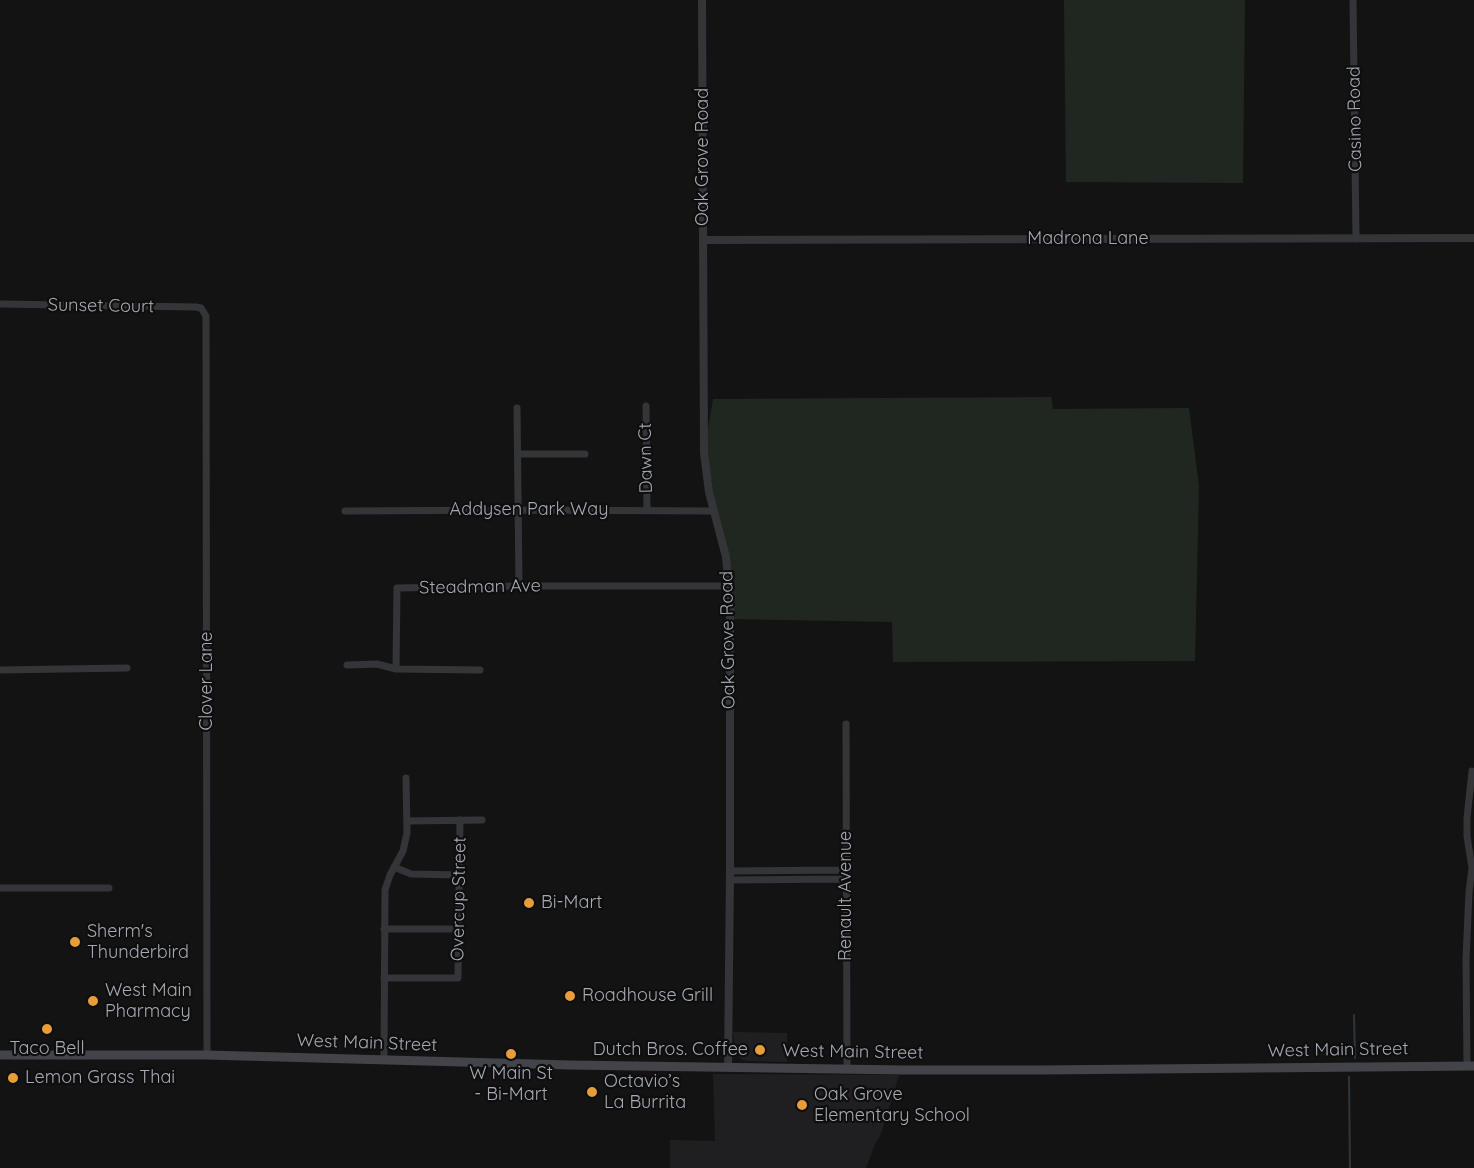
<!DOCTYPE html>
<html>
<head>
<meta charset="utf-8">
<style>
  body { margin:0 }
  canvas { display:block; background:#131314 }
</style>
</head>
<body>
<canvas width="1474" height="1168"></canvas>
<script>
const g = document.querySelector('canvas').getContext('2d');
g.lineJoin = 'round';
function fill(path, color) {
  g.fillStyle = color;
  g.fill(path, 'evenodd');
}
function poly(rows) {
  const path = new Path2D();
  for (const r of rows) {
    path.moveTo(r[0], r[1]);
    for (let i = 2; i < r.length; i += 2) path.lineTo(r[i], r[i + 1]);
  }
  return path;
}
function strokePath(path, color, width, dash) {
  g.strokeStyle = color;
  g.lineWidth = width;
  g.lineCap = dash ? 'butt' : 'round';
  g.setLineDash(dash || []);
  g.stroke(path);
}
function drawText(font, color, halo, rows, align = 'center') {
  g.font = font + ' Quicksand,sans-serif';
  g.lineWidth = 4.5;
  g.setLineDash([]);
  g.textBaseline = 'middle';
  g.strokeStyle = halo;
  g.fillStyle = color;
  for (const [text, x, y, turn = 0] of rows) {
    g.save();
    g.translate(x, y);
    g.rotate((+turn || 0) * Math.PI / 180);
    g.textAlign = isNaN(turn) ? turn : align;
    if (halo) g.strokeText(text, 0, 0);
    g.fillText(text, 0, 0);
    g.restore();
  }
}
fill(poly([
  [733,1032,787,1033,787,1062,749,1061,742,1060,735,1052],
  [713,1074,899,1075,881,1134,875,1144,866,1168,670,1168,670,1140,715,1141]
]), '#1f1f21');
fill(poly([
  [1064,0,1245,0,1243,183,1066,182],
  [1051,397,1053,409,1189,408,1199,486,1195,661,893,662,892,622,730,619,728,572,704,453,713,399]
]), '#1f2720');
strokePath(poly([
  [1354,1015,1355,1058],
  [1349,1077,1350,1168]
]), '#2d363c', 2);
strokePath(poly([
  [1353,0,1356,239],
  [0,304,196,307,201,308,206,316,207,1055],
  [646,406,647,511],
  [517,408,519,586],
  [518,454,585,454],
  [345,511,519,510,713,511],
  [347,665,377,664,396,669],
  [0,670,127,668],
  [480,670,396,669,397,588,519,586,729,586],
  [846,724,847,1069],
  [407,821,482,820],
  [394,867,411,874,460,875],
  [730,871,846,870],
  [730,880,846,879],
  [0,888,109,888],
  [384,929,459,929],
  [384,978,458,978,460,820],
  [384,1060,385,890,390,875,403,851,407,833,406,778],
  [1467,1066,1466,959,1469,892,1472,868,1467,836,1467,818,1472,771]
]), '#343539', 7);
strokePath(poly([
  [702,0,704,453,709,492,726,557,730,603,730,871,728,1067],
  [703,240,1474,238]
]), '#343539', 8);
strokePath(poly([
  [0,1055,207,1055,570,1065,903,1070,1040,1070,1474,1066]
]), '#424449', 9);
for (const [x, y, r, color] of [
  [529,903,6,"#e79d38"],
  [75,942,6,"#e79d38"],
  [570,996,6,"#e79d38"],
  [93,1001,6,"#e79d38"],
  [47,1029,6,"#e79d38"],
  [760,1050,6,"#e79d38"],
  [511,1054,6,"#e79d38"],
  [13,1078,6,"#e79d38"],
  [592,1092,6,"#e79d38"],
  [802,1105,6,"#e79d38"]
]) {
  const dot = new Path2D();
  dot.arc(x, y, r, 0, 2 * Math.PI);
  g.fillStyle = color;
  g.fill(dot);
  strokePath(dot, '#0e0e0f', 2);
}
drawText('18px', '#a5abb4', '#0e0e0f', [
  ["Casino Road",1355,119,-91],
  ["Oak Grove Road",703,157,-90],
  ["Madrona Lane",1088,239],
  ["Sunset Court",101,306,1],
  ["Dawn Ct",646,458,-91],
  ["Addysen Park Way",529,510],
  ["Steadman Ave",480,587,-1],
  ["Oak Grove Road",728,640,-91],
  ["Clover Lane",207,681,-90],
  ["Renault Avenue",846,896,-90],
  ["Overcup Street",459,899,-89],
  ["West Main Street",367,1043,2],
  ["West Main Street",1338,1050,-1],
  ["West Main Street",853,1052,1]
]);
drawText('18px', '#a5abb4', '#0e0e0f', [
  ["Bi-Mart",541,903],
  ["Sherm's",87,932],
  ["Thunderbird",87,953],
  ["West Main",105,991],
  ["Pharmacy",105,1012],
  ["Roadhouse Grill",582,996],
  ["Taco Bell",47,1049,"center"],
  ["Dutch Bros. Coffee",748,1050,"right"],
  ["W Main St",511,1074,"center"],
  ["- Bi-Mart",511,1095,"center"],
  ["Lemon Grass Thai",25,1078],
  ["Octavio’s",604,1082],
  ["La Burrita",604,1103],
  ["Oak Grove",814,1095],
  ["Elementary School",814,1116]
], 'left');
</script>
</body>
</html>
